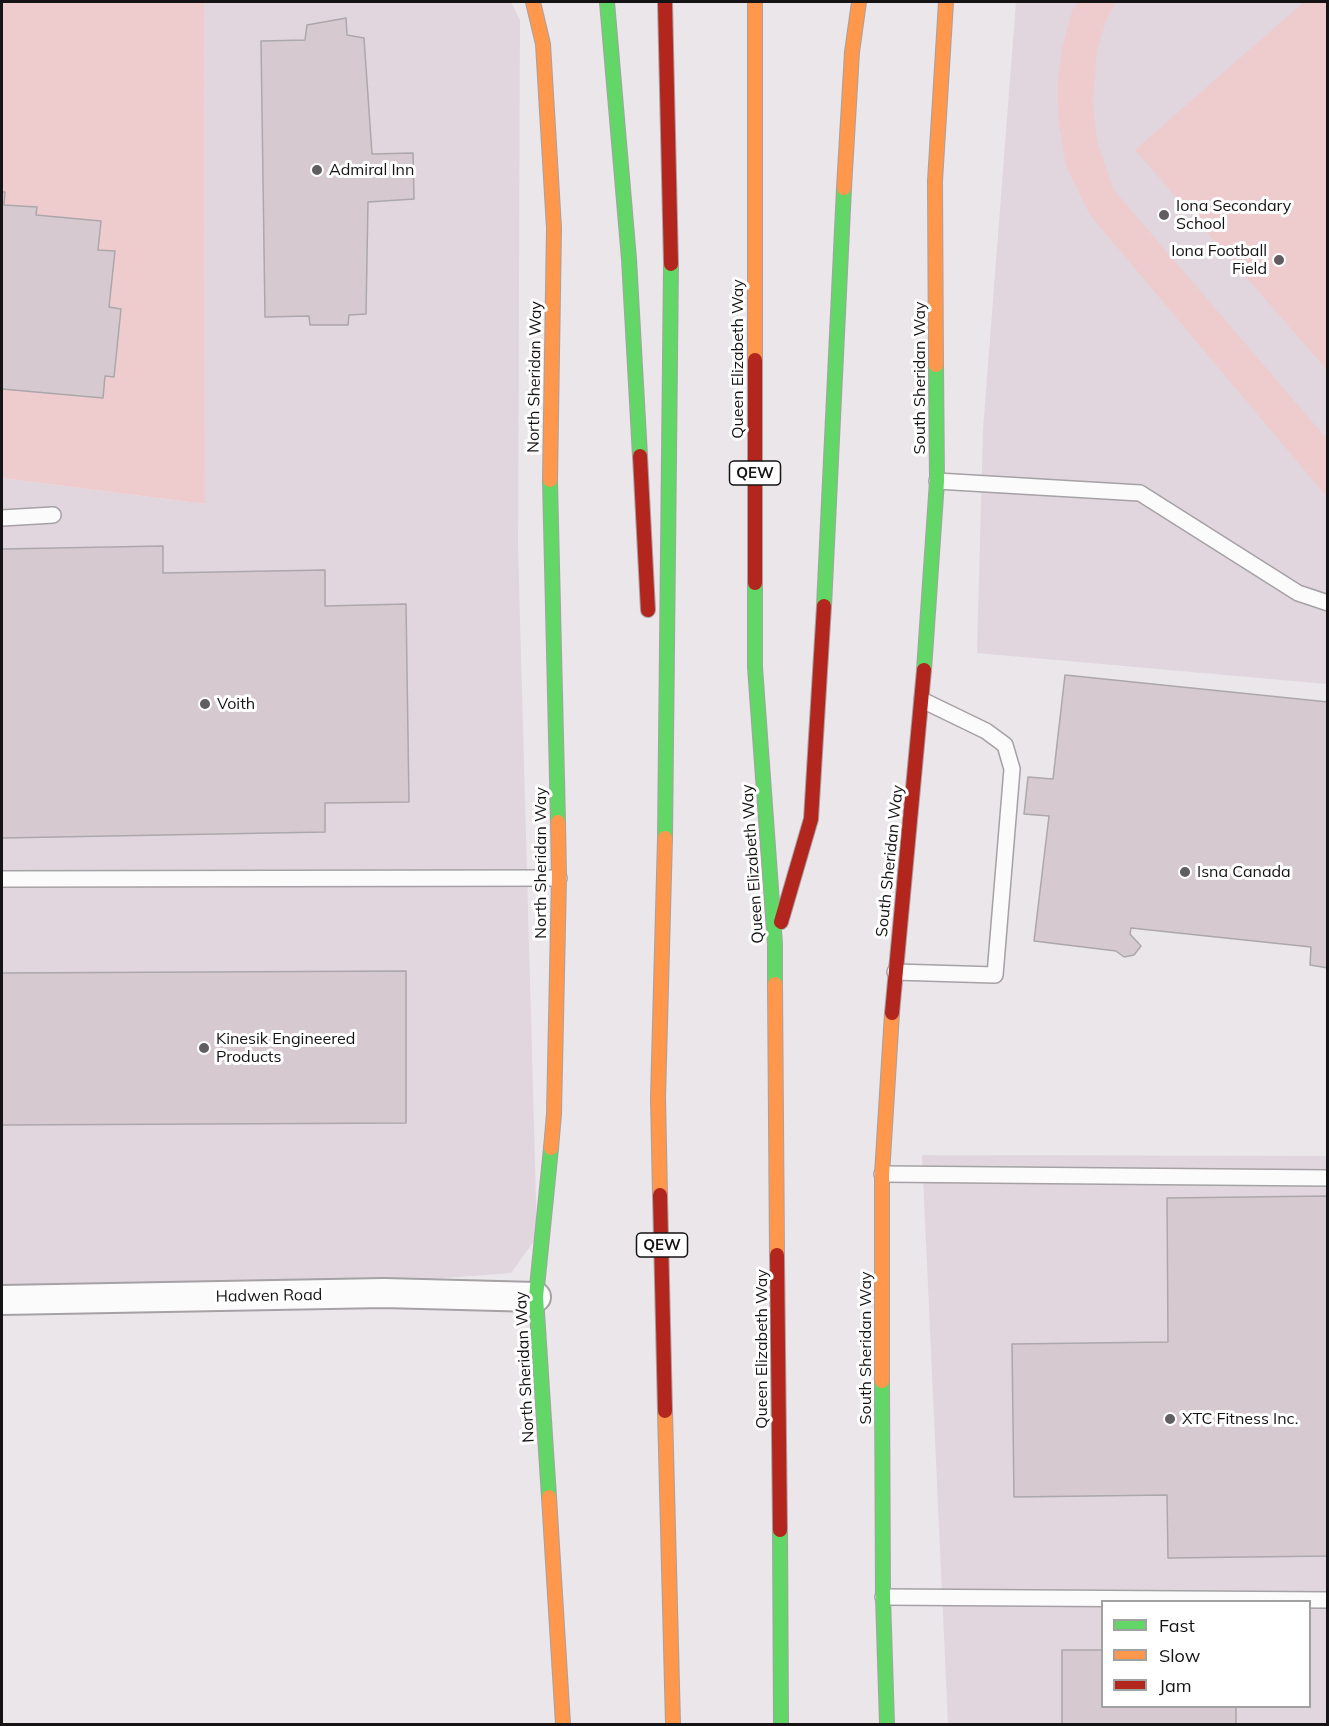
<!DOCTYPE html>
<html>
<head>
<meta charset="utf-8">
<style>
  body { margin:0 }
  #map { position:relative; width:1329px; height:1726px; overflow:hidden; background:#ebe6ea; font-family:Mulish,sans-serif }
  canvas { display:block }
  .frame { position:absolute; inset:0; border:3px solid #161315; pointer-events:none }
  .legend { position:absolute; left:1101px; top:1600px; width:210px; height:108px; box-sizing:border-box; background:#fff; border:2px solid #a2a1a1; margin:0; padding:8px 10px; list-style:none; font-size:18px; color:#161315 }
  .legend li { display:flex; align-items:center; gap:12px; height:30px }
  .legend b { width:30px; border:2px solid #a2a1a1 }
</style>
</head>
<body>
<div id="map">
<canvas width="1329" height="1726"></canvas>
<div class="frame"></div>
<ul class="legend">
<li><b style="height:8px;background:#63d668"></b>Fast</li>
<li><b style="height:8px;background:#ff974d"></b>Slow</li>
<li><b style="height:8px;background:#b3261e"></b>Jam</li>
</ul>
</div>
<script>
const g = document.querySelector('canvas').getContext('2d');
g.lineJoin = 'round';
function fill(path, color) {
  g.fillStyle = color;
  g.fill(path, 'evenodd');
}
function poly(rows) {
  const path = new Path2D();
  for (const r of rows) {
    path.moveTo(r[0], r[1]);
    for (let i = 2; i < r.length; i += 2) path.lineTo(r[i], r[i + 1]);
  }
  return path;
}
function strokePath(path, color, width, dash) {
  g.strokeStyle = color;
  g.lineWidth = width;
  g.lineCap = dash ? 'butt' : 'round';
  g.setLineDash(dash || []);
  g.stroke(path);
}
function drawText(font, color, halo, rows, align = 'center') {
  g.font = font + ' Mulish,sans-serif';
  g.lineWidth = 6;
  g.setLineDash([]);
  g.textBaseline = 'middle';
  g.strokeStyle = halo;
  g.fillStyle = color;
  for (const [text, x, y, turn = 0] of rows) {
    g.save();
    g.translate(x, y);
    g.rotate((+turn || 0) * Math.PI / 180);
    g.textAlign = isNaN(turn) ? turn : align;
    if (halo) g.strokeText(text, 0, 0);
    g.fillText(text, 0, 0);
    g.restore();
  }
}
fill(poly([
  [204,2,511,2,520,20,518,545,537,1237,511,1273,180,1298,2,1301,2,478,205,504],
  [1016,2,1327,2,1327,684,977,653,983,429],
  [922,1155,1327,1156,1327,1724,948,1724],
  [1102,1602,1310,1602,1310,1706,1102,1706]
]), '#e1d6de');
fill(poly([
  [2,2,204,2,205,504,2,478],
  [1078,2,1116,2,1106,21,1097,50,1093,104,1097,141,1114,190,1327,439,1327,497,1090,215,1066,166,1059,125,1057,87,1062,48,1072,11],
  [1304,2,1327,2,1327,370,1135,150]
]), '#eeccce');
const building = poly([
  [346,18,347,35,364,38,372,154,413,153,414,199,368,202,366,314,349,315,348,325,310,325,309,316,265,317,261,41,305,40,307,25,346,18],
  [2,192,5,192,4,205,37,207,36,215,101,221,98,250,115,251,109,307,121,309,114,377,105,376,103,398,2,389,2,192],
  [163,546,163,573,325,570,325,606,406,604,409,802,325,803,325,832,2,838,2,549,163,546],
  [1065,675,1328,702,1328,968,1310,965,1311,947,1131,928,1130,934,1141,946,1134,955,1124,957,1116,951,1034,941,1049,816,1024,814,1028,777,1053,779,1065,675],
  [406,971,406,1123,2,1125,2,973,406,971],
  [1328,1196,1328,1556,1168,1558,1167,1495,1014,1497,1012,1344,1168,1342,1167,1198,1328,1196],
  [1062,1650,1102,1650,1102,1706,1236,1706,1236,1724,1062,1724,1062,1650]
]);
fill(building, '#d7c9d0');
strokePath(building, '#aba7aa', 1.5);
const lane = poly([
  [937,481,1140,493,1298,593,1328,603],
  [2,518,53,515],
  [2,879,559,878],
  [895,972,995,975,1012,769,1005,745,986,731,922,700],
  [882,1174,1328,1178],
  [883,1597,1328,1600]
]);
const street = poly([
  [2,1300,384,1293,536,1297]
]);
const fast = poly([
  [607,2,629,259,640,456],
  [550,480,558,822],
  [755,583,755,667,775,944,775,984],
  [824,606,844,188],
  [924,670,937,481,936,365],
  [665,838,671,264],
  [882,1381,883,1597,887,1724],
  [549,1497,536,1297,551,1148],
  [780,1530,781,1724]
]);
const slow = poly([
  [533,2,543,44,554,228,550,480],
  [755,2,755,360],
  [844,188,852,52,859,2],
  [936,365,935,181,946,2],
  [775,984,777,1255],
  [551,1148,554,1114,559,878,558,822],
  [660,1195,658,1098,665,838],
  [882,1381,882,1174,892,1013],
  [665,1411,673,1724],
  [549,1497,563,1724]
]);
const jam = poly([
  [665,2,671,264],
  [755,360,755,583],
  [640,456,648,610],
  [781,922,811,819,824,606],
  [892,1013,924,670],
  [660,1195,665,1411],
  [777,1255,780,1530]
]);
strokePath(lane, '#a5a1a4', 18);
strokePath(street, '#a5a1a4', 32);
strokePath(fast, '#a5a1a4', 16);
strokePath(slow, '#a5a1a4', 16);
strokePath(jam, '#a5a1a4', 16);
strokePath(lane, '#fcfbfc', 15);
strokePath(street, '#fcfbfc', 28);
strokePath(fast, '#63d668', 14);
strokePath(slow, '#ff974d', 14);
strokePath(jam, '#b3261e', 14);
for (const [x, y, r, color] of [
  [317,170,6,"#615d60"],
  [1164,215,6,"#615d60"],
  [1279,260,6,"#615d60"],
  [205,704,6,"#615d60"],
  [1185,872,6,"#615d60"],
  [204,1048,6,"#615d60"],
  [1170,1419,6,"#615d60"]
]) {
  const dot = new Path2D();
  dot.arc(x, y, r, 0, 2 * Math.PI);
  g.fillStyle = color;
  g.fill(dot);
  strokePath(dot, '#fff', 2);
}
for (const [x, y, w] of [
  [755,473,51],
  [662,1245,51]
]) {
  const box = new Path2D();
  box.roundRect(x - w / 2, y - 12, w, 24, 4.5);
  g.fillStyle = '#fff';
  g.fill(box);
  strokePath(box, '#161315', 1.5);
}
drawText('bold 15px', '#161315', null, [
  ["QEW",755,473],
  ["QEW",662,1245]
]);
drawText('16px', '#161315', '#fff', [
  ["Admiral Inn",329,170],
  ["Iona Secondary",1176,206],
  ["School",1176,224],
  ["Iona Football",1267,251,"right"],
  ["Field",1267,269,"right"],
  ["Voith",217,704],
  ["Isna Canada",1197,872],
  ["Kinesik Engineered",216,1039],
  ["Products",216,1057],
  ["XTC Fitness Inc.",1182,1419]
], 'left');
drawText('16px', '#161315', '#fff', [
  ["Queen Elizabeth Way",738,359,-90],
  ["North Sheridan Way",535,377,-89],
  ["South Sheridan Way",920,378,-90],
  ["South Sheridan Way",890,861,-84],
  ["North Sheridan Way",541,863,-90],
  ["Queen Elizabeth Way",753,864,-94],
  ["Hadwen Road",269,1296,-1],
  ["South Sheridan Way",866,1348,-90],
  ["Queen Elizabeth Way",762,1349,-90],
  ["North Sheridan Way",525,1367,-93]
]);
</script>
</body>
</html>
